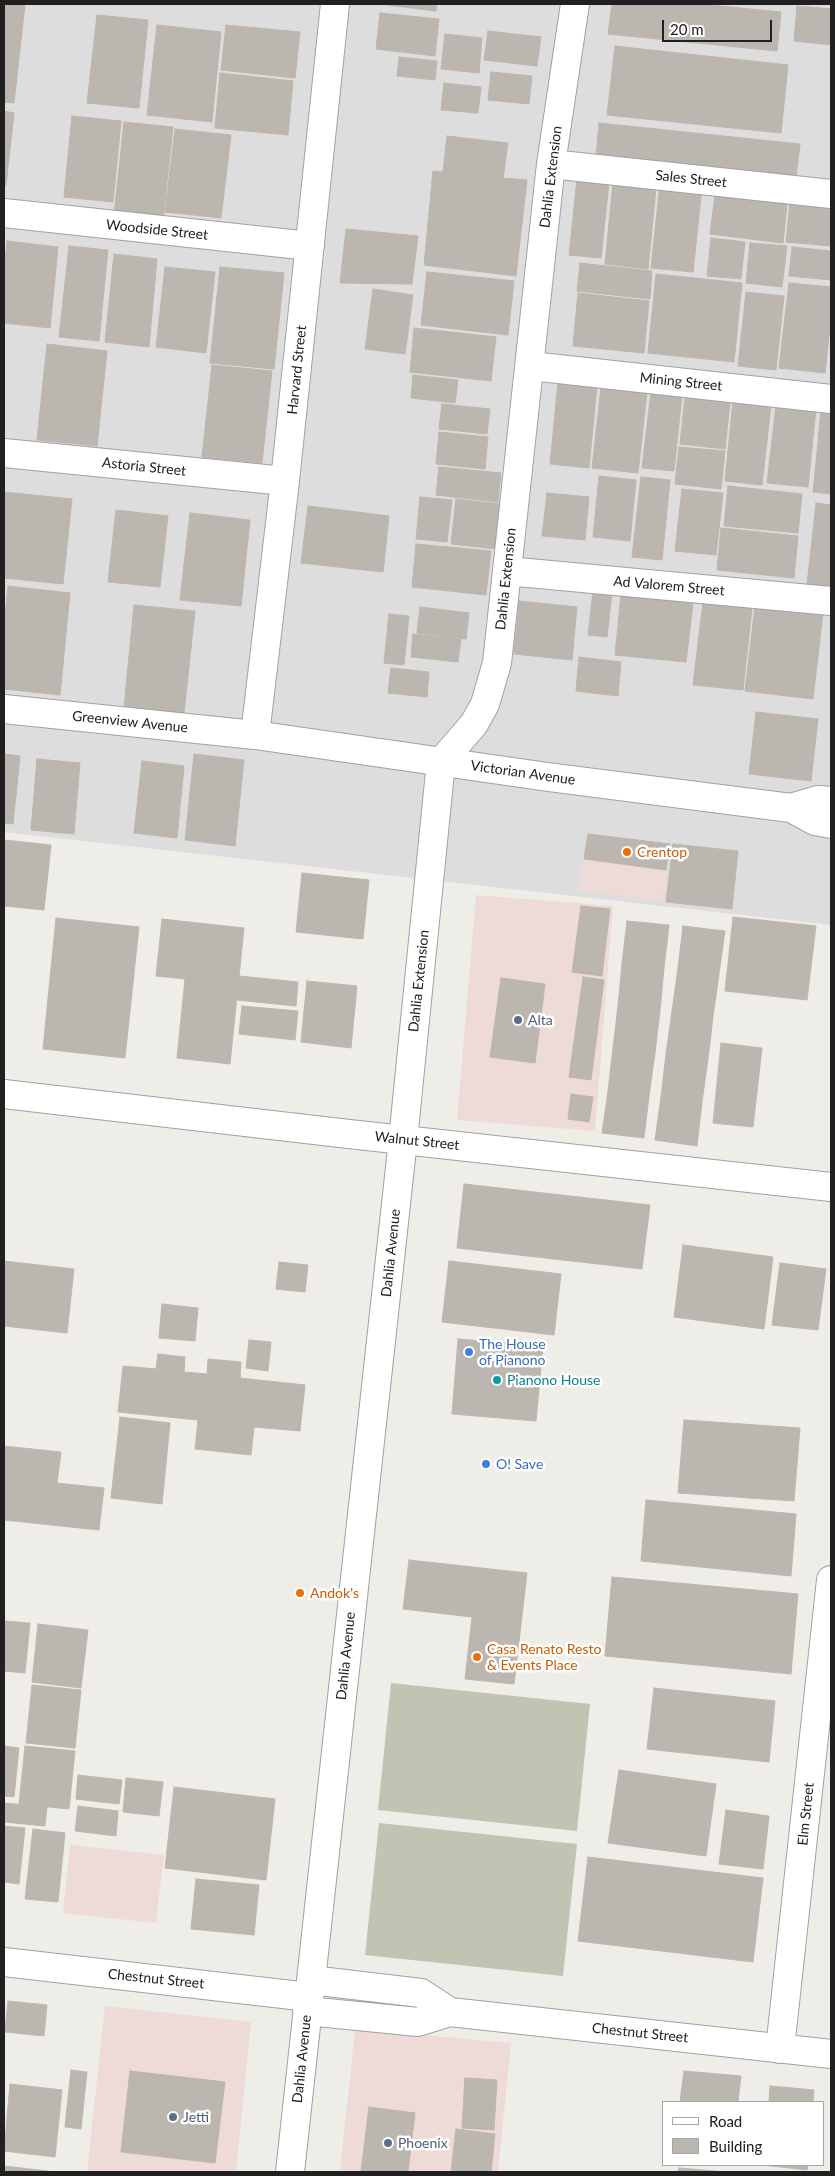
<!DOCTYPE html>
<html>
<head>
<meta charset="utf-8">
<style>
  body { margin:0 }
  #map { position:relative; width:835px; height:2176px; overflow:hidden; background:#efede7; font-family:Lato,sans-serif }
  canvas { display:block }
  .frame { position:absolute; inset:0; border:5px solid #202020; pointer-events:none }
  .legend { position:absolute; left:662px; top:2101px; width:162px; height:65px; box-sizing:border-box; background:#fff; border:1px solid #a6a6a6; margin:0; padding:6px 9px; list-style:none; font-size:15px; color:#202020 }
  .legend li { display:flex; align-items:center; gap:10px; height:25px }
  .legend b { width:25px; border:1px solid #a6a6a6 }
  .scale { position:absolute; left:662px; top:20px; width:110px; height:22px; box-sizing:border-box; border:2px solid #202020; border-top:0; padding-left:6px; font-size:15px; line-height:18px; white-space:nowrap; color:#202020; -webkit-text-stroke:4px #fff; paint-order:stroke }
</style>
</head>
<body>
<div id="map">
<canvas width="835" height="2176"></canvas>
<div class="frame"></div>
<ul class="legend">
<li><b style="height:6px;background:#fff"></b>Road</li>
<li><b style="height:14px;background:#bcb6b0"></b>Building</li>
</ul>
<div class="scale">20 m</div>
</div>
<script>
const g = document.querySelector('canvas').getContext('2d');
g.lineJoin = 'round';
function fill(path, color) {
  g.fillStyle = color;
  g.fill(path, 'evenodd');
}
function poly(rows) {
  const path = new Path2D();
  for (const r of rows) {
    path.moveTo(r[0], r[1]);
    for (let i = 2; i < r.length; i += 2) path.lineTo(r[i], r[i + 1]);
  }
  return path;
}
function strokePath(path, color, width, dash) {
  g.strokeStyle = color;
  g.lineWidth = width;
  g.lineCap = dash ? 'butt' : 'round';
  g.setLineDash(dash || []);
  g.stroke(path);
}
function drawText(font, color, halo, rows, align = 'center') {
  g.font = font + ' Lato,sans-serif';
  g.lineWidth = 5;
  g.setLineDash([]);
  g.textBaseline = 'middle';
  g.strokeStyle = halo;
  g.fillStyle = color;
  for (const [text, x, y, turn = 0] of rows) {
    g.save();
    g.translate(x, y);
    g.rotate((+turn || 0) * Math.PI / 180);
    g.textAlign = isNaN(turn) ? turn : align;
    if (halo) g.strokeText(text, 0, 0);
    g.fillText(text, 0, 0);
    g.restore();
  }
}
fill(poly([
  [4,4,831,4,831,925,4,832]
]), '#dedddd');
fill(poly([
  [584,859,666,870,663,901,578,891],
  [476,895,613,906,595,1131,457,1120],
  [70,1845,164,1855,156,1923,63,1913],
  [105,2006,251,2022,236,2172,87,2172],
  [355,2029,511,2043,498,2172,340,2172]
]), '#eedbd8');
fill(poly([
  [391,1683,590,1704,577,1831,378,1810],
  [379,1823,577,1844,563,1976,365,1955]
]), '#c2c3b3');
const building = poly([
  [4,4,25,4,14,103,4,102,4,4],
  [379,4,437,4,436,11,379,4],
  [612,4,700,4,781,12,777,51,608,34,612,4],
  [797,6,831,9,831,45,794,41,797,6],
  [380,13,439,19,435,56,376,49,380,13],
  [97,15,148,20,139,108,87,103,97,15],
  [157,25,221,32,212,122,147,115,157,25],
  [226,25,300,32,295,78,221,70,226,25],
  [488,31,541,37,537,66,484,60,488,31],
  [445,34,482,38,479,73,441,69,445,34],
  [615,46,788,65,781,133,607,115,615,46],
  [399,57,437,61,435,80,397,76,399,57],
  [491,72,532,76,529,104,488,100,491,72],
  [220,73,293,81,288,135,215,128,220,73],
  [444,83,481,87,478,113,441,110,444,83],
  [4,111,14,113,6,185,4,185,4,111],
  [72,116,121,121,113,202,64,197,72,116],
  [124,122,173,127,162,229,113,224,124,122],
  [599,123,800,144,796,177,596,156,599,123],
  [175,129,231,135,221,218,165,212,175,129],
  [447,136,508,143,503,178,527,180,516,276,424,265,433,171,443,172,447,136],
  [578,170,610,173,601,258,569,255,578,170],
  [614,173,657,177,648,269,605,264,614,173],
  [660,183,702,187,693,272,651,268,660,183],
  [716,188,788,195,783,243,710,234,716,188],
  [791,192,831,197,831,246,786,242,791,192],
  [346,229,418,236,412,284,340,283,346,229],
  [711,238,745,242,741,279,707,276,711,238],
  [7,241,58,247,50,328,4,323,4,273,7,241],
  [750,243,787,246,782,287,746,283,750,243],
  [69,246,108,250,99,341,59,337,69,246],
  [792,247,831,251,831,280,789,276,792,247],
  [114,254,157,259,149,347,105,342,114,254],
  [580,263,652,271,650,299,577,291,580,263],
  [165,267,215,272,206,353,156,347,165,267],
  [220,267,284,273,274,369,210,363,220,267],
  [427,272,514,281,508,335,421,325,427,272],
  [656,274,742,283,734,362,648,353,656,274],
  [789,283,831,287,831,318,825,373,779,368,789,283],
  [373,289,413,295,405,354,365,349,373,289],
  [746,292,784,296,776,370,738,366,746,292],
  [578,293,649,301,644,353,573,346,578,293],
  [414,328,496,337,491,381,410,372,414,328],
  [47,344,107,351,97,446,37,440,47,344],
  [212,365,272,371,262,463,202,457,212,365],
  [413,375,458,380,455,403,411,398,413,375],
  [558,382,597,386,589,468,550,464,558,382],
  [601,387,647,392,638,473,592,468,601,387],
  [651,392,682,395,674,471,642,468,651,392],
  [685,397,730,402,725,449,680,444,685,397],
  [733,401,771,405,762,485,725,481,733,401],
  [442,404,490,409,487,434,439,429,442,404],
  [776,405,816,409,808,487,767,483,776,405],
  [821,411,831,412,831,494,813,492,821,411],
  [439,432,488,437,485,469,436,464,439,432],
  [679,447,725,451,721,489,675,484,679,447],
  [439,467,501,473,498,502,436,495,439,467],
  [599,476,636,480,630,541,593,537,599,476],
  [641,477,670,480,662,560,632,557,641,477],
  [728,486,802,494,798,533,724,526,728,486],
  [682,489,723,493,716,555,675,551,682,489],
  [4,492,72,499,63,584,4,578,4,492],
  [547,493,589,497,585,540,542,536,547,493],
  [420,497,452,500,447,542,416,539,420,497],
  [456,499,501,504,496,549,451,544,456,499],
  [816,503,831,505,831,588,807,585,816,503],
  [308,506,389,516,383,572,301,563,308,506],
  [116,510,168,516,160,587,108,582,116,510],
  [190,513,250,520,241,606,180,600,190,513],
  [721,528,798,536,794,578,717,570,721,528],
  [416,544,491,551,486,595,412,587,416,544],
  [8,586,70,593,60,695,4,689,4,626,8,586],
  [593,591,612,593,607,637,588,635,593,591],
  [621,595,693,603,686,662,615,655,621,595],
  [519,601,577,607,572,660,514,654,519,601],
  [703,602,752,608,743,690,693,685,703,602],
  [134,605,195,611,184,713,124,707,134,605],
  [755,606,823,613,813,699,745,691,755,606],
  [420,607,469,613,466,639,417,633,420,607],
  [389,614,409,616,404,665,384,663,389,614],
  [413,634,461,639,458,662,411,657,413,634],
  [579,657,621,662,618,696,576,691,579,657],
  [391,668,429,672,427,697,388,693,391,668],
  [756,712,818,719,811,781,749,774,756,712],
  [4,754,20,756,13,824,4,823,4,754],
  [194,754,244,760,235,846,185,840,194,754],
  [37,759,80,763,74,834,31,830,37,759],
  [142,761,184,766,177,838,134,833,142,761],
  [588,834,670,844,666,870,584,859,588,834],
  [4,840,51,845,44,910,4,906,4,840],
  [673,844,738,851,732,909,666,902,673,844],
  [302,873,369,880,363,939,296,932,302,873],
  [581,906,610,909,602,976,572,972,581,906],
  [733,917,816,926,807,1000,725,991,733,917],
  [56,918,139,927,125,1058,43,1049,56,918],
  [162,919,244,928,230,1064,177,1058,185,979,156,976,162,919],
  [627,921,669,925,664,968,622,963,627,921],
  [683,926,725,931,719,974,678,968,683,926],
  [622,963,664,968,660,1011,618,1006,622,963],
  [678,968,719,974,713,1017,672,1011,678,968],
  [239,976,298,982,296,1006,237,1000,239,976],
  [583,977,604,980,591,1080,569,1077,583,977],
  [501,978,545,984,535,1063,490,1057,501,978],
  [307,981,357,986,351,1048,301,1042,307,981],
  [242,1006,298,1011,295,1040,239,1034,242,1006],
  [618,1006,660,1011,655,1053,613,1048,618,1006],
  [672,1011,713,1017,708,1059,666,1054,672,1011],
  [721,1043,762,1048,753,1127,713,1123,721,1043],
  [613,1048,655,1053,649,1096,608,1091,613,1048],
  [666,1054,708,1059,702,1102,661,1097,666,1054],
  [608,1091,649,1096,644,1138,602,1133,608,1091],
  [571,1094,593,1097,589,1122,568,1119,571,1094],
  [661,1097,702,1102,697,1146,655,1140,661,1097],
  [464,1184,650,1205,642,1269,457,1248,464,1184],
  [683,1245,773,1257,764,1329,674,1317,683,1245],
  [4,1261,74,1269,67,1333,4,1326,4,1261],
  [449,1261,561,1274,554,1335,442,1322,449,1261],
  [279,1262,308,1265,305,1292,276,1289,279,1262],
  [780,1263,826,1269,818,1330,772,1325,780,1263],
  [162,1304,198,1308,195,1341,159,1338,162,1304],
  [458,1339,543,1346,536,1421,452,1414,458,1339],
  [249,1340,271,1342,268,1371,246,1368,249,1340],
  [158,1354,185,1357,184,1372,207,1374,208,1359,241,1362,240,1378,305,1385,300,1431,254,1427,251,1455,195,1449,198,1420,118,1412,123,1366,156,1369,158,1354],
  [120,1417,170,1423,162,1504,111,1498,120,1417],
  [684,1420,800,1428,794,1501,678,1493,684,1420],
  [4,1446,61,1452,57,1483,104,1488,99,1530,4,1520,4,1446],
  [646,1500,796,1514,791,1576,641,1561,646,1500],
  [409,1560,527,1573,514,1684,465,1679,472,1617,403,1609,409,1560],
  [612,1577,798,1594,791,1674,605,1656,612,1577],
  [4,1621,30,1623,25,1673,4,1671,4,1621],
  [38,1624,88,1630,81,1688,32,1682,38,1624],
  [32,1685,81,1690,75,1748,26,1743,32,1685],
  [654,1688,775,1701,769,1762,647,1749,654,1688],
  [4,1746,19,1748,14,1797,4,1796,4,1746],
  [25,1746,75,1751,69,1809,19,1804,25,1746],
  [619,1770,716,1784,706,1856,608,1843,619,1770],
  [78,1775,122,1780,119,1804,76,1799,78,1775],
  [126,1778,163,1782,159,1816,123,1812,126,1778],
  [174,1787,275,1799,266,1880,165,1868,174,1787],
  [4,1803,47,1807,45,1826,4,1822,4,1803],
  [78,1806,118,1811,116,1836,75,1831,78,1806],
  [726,1810,769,1816,763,1869,719,1864,726,1810],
  [4,1826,25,1828,19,1884,4,1882,4,1826],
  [33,1829,65,1833,58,1902,25,1899,33,1829],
  [588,1857,763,1878,753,1962,578,1941,588,1857],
  [196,1879,259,1885,254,1935,191,1929,196,1879],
  [8,2001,47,2005,44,2036,5,2032,8,2001],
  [71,2070,87,2072,81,2129,65,2127,71,2070],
  [130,2071,225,2082,215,2163,121,2152,130,2071],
  [684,2071,741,2076,738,2102,680,2102,684,2071],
  [465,2078,497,2080,494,2130,462,2128,465,2078],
  [10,2084,62,2090,55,2157,4,2151,10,2084],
  [770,2086,814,2090,813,2102,769,2102,770,2086],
  [369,2107,415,2113,408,2172,361,2172,369,2107],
  [456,2129,495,2134,491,2172,451,2172,456,2129],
  [763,2165,808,2165,807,2170,763,2165],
  [4,2166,56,2172,4,2172,4,2166],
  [679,2168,726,2172,678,2172,679,2168]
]);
fill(building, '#bcb6b0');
strokePath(building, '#c0b5ab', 1);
const minor = poly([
  [551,164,831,194],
  [4,213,310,246],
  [531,366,831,399],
  [4,453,285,481],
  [507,571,831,601],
  [4,709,255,735,548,777,791,808,815,821,831,824],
  [255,735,285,481,335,4],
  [791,808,818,800,831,801],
  [4,1094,349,1134,831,1187],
  [4,1962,309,1997],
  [311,1980,421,1993,450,2012],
  [307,2011,418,2022,450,2012,831,2054],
  [780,2049,831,1580],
  [290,2172,403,1140,441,762,474,724,485,704,497,663,551,164,575,4]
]);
strokePath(minor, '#a1a1a1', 30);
strokePath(minor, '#fff', 28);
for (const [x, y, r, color] of [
  [627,852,5,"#e8710a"],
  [518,1020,5,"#5c6f8a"],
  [469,1352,5,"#3f7fe0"],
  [497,1380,5,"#0f9aa8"],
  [486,1464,5,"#3f7fe0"],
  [300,1593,5,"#e8710a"],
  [477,1657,5,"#e8710a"],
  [173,2117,5,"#5c6f8a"],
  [388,2143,5,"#5c6f8a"]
]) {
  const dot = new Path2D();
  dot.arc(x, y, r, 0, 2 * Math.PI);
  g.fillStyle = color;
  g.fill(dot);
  strokePath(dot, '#fff', 2);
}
drawText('14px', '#202020', '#fff', [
  ["Dahlia Extension",551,177,-83],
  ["Sales Street",691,179,6],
  ["Woodside Street",157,230,6],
  ["Harvard Street",297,370,-84],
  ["Mining Street",681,382,6],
  ["Astoria Street",144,467,6],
  ["Dahlia Extension",506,579,-84],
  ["Ad Valorem Street",669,586,5],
  ["Greenview Avenue",130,722,6],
  ["Victorian Avenue",523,773,8],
  ["Dahlia Extension",419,981,-84],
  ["Walnut Street",417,1141,6],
  ["Dahlia Avenue",391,1253,-84],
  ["Dahlia Avenue",346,1656,-84],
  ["Elm Street",806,1814,-84],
  ["Chestnut Street",156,1979,6],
  ["Chestnut Street",640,2033,6],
  ["Dahlia Avenue",302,2059,-84]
]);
drawText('14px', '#c56008', '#fff', [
  ["Crentop",637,852],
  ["Andok's",310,1593],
  ["Casa Renato Resto",487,1649],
  ["& Events Place",487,1665]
], 'left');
drawText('14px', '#4e5e75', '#fff', [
  ["Alta",528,1020],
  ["Jetti",183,2117],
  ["Phoenix",398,2143]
], 'left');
drawText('14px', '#366cbe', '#fff', [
  ["The House",479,1344],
  ["of Pianono",479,1360],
  ["O! Save",496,1464]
], 'left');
drawText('14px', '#0d838f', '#fff', [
  ["Pianono House",507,1380]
], 'left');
</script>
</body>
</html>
